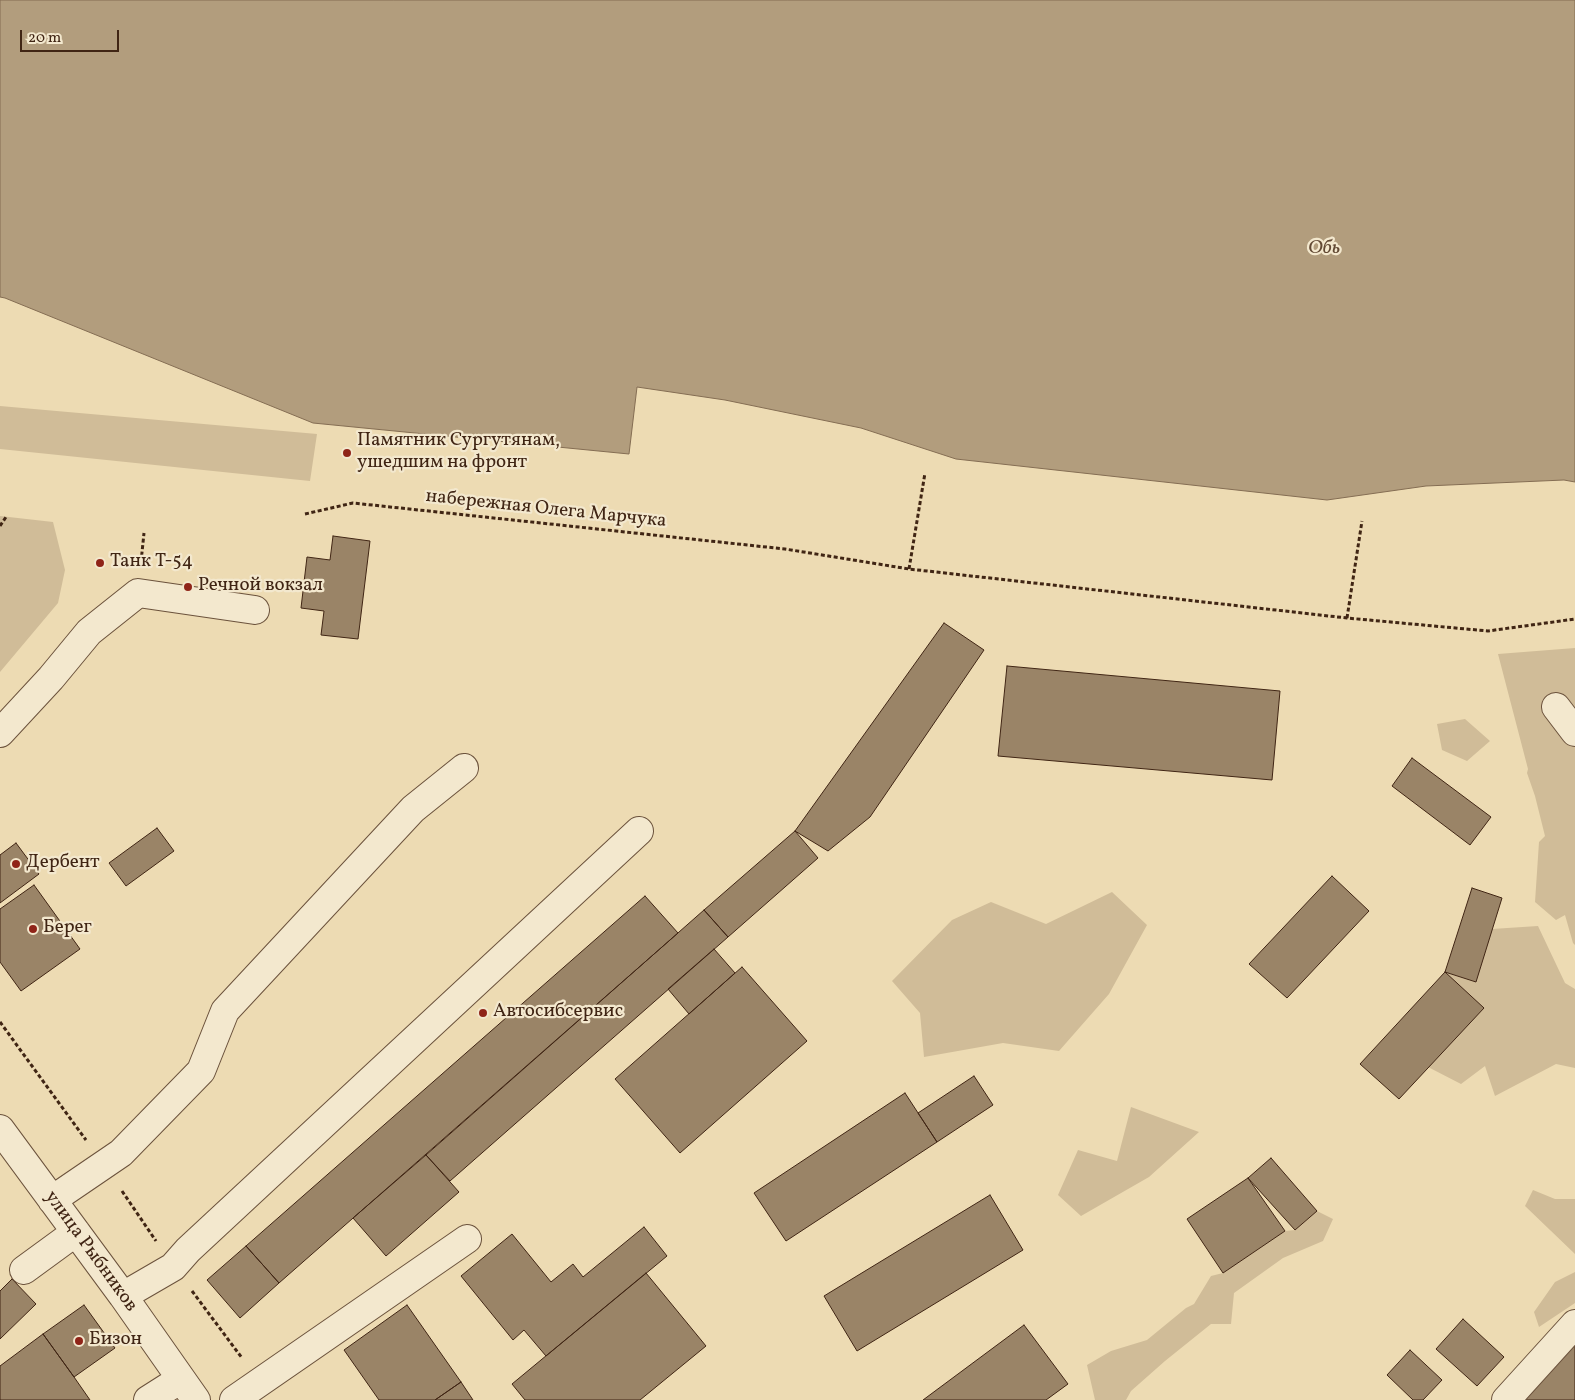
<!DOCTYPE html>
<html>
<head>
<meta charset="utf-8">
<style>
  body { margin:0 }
  #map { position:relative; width:1575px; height:1400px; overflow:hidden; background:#eddbb3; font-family:Vollkorn,serif }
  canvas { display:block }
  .scale { position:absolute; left:20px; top:30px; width:99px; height:22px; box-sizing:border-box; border:2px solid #402514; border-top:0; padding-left:6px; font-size:15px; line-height:18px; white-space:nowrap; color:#402514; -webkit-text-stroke:4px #f3e8ce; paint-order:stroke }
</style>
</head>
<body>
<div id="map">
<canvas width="1575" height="1400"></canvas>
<div class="scale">20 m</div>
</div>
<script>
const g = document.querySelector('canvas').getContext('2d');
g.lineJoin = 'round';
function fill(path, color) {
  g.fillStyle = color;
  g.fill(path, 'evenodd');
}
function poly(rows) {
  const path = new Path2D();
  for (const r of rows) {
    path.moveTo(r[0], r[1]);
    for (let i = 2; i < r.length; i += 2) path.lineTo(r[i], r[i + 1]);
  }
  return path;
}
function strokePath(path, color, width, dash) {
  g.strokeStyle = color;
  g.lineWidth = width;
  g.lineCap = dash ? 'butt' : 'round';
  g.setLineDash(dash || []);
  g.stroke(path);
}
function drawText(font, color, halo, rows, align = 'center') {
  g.font = font + ' Vollkorn,serif';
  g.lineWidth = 4.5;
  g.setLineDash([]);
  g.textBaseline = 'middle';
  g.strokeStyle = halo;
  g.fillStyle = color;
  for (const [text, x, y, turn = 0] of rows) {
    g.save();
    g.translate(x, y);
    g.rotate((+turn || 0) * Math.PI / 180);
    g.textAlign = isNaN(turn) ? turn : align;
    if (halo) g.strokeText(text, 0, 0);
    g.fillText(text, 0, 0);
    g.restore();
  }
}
fill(poly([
  [0,406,317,434,310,481,0,449],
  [0,516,53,522,65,570,58,603,0,672],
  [1575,648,1575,945,1573,943,1565,915,1556,920,1535,902,1539,842,1545,836,1535,796,1527,773,1528,769,1498,654],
  [1465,719,1490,741,1467,761,1442,750,1437,724],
  [1112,892,1147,925,1109,994,1059,1051,1003,1043,924,1057,920,1013,892,981,952,920,991,902,1046,924],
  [1538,926,1565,983,1575,989,1575,1068,1556,1064,1495,1096,1485,1066,1461,1084,1428,1067,1445,972,1475,982,1492,929],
  [1131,1107,1199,1132,1149,1177,1081,1216,1058,1195,1078,1150,1117,1161],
  [1533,1190,1555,1199,1575,1199,1575,1254,1525,1206],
  [1317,1211,1333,1219,1323,1241,1283,1258,1234,1293,1231,1324,1211,1324,1165,1361,1131,1391,1126,1400,1095,1400,1087,1365,1111,1351,1147,1340,1186,1308,1194,1304,1211,1276,1223,1273,1285,1231,1295,1230],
  [1575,1272,1575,1303,1539,1327,1534,1312,1555,1282]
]), '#d0bc98');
const water = poly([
  [0,0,1575,0,1575,482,1564,480,1426,486,1327,500,956,459,861,428,725,400,637,387,629,454,313,423,5,298,0,297,0,0]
]);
fill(water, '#b29d7d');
strokePath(water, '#846d53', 1);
const building = poly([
  [333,536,370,541,358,639,321,635,324,611,301,608,307,557,330,560,333,536],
  [944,623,984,650,870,817,828,851,795,831,944,623],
  [1007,666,1280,691,1272,780,998,756,1007,666],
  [1412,758,1491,817,1470,845,1392,786,1412,758],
  [157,828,174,851,126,886,109,863,157,828],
  [795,831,818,858,728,937,704,910,795,831],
  [16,843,39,874,0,903,0,855,16,843],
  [1332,876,1369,911,1287,998,1249,964,1332,876],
  [34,885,80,949,21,991,0,962,0,909,34,885],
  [1472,888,1502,898,1476,982,1445,972,1472,888],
  [645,896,678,933,279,1283,246,1246,645,896],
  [704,910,728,937,450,1181,426,1155,704,910],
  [714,949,735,973,689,1014,668,989,714,949],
  [742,967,807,1041,680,1153,615,1079,742,967],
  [1445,972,1484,1008,1399,1099,1360,1064,1445,972],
  [974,1076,993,1105,937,1142,918,1113,974,1076],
  [905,1093,937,1142,786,1241,754,1193,905,1093],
  [426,1155,459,1192,386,1256,353,1218,426,1155],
  [1271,1158,1317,1211,1295,1230,1248,1178,1271,1158],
  [1248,1178,1285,1231,1223,1273,1187,1219,1248,1178],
  [990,1195,1023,1250,857,1351,824,1296,990,1195],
  [644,1227,667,1256,546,1356,524,1330,513,1340,461,1276,512,1234,551,1282,573,1264,583,1277,644,1227],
  [246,1246,279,1283,240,1318,207,1280,246,1246],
  [646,1273,706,1346,640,1400,525,1400,512,1384,646,1273],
  [12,1279,36,1304,0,1339,0,1291,12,1279],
  [84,1305,115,1348,74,1377,43,1334,84,1305],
  [407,1305,461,1382,435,1400,379,1400,344,1350,407,1305],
  [1463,1319,1504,1357,1477,1386,1436,1349,1463,1319],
  [1024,1325,1068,1384,1046,1400,923,1400,1024,1325],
  [43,1334,74,1377,90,1400,0,1400,0,1366,43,1334],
  [1575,1344,1575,1400,1525,1400,1575,1344],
  [1410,1350,1442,1380,1423,1400,1413,1400,1387,1375,1410,1350],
  [461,1382,473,1400,435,1400,461,1382]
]);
fill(building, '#9a8467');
strokePath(building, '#402514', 1);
const minor = poly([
  [1556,707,1575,732],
  [0,733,51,678,89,632,138,593,255,610],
  [0,1129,123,1296,196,1400],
  [52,1200,121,1153,201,1071,225,1011,413,809,464,768],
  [24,1270,76,1232],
  [123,1296,173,1267,188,1250,639,831],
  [148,1400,181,1379],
  [234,1400,467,1239],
  [1506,1400,1575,1324]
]);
strokePath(minor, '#6b523c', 30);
strokePath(poly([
  [305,514,353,503,785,549,909,569,1347,618,1488,631,1575,619],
  [0,526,6,517],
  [141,562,144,533],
  [909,569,925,473],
  [1347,618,1362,521],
  [0,1022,86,1140],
  [122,1191,156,1241],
  [192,1291,242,1358]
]), '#402514', 3, [4, 2.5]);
strokePath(minor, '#f3e8ce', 28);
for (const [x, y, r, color] of [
  [347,453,5,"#8f2418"],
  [100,563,5,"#8f2418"],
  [188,587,5,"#8f2418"],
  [16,864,5,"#8f2418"],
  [33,929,5,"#8f2418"],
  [483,1013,5,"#8f2418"],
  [79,1341,5,"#8f2418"]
]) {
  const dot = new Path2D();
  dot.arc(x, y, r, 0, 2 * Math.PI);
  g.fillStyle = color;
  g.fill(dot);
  strokePath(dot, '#f3e8ce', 2);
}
drawText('19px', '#402514', '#f3e8ce', [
  ["Памятник Сургутянам,",357,442],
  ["ушедшим на фронт",357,464],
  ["Танк Т-54",110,563],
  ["Речной вокзал",198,587],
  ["Дербент",26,864],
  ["Берег",43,929],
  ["Автосибсервис",493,1013],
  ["Бизон",89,1341]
], 'left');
drawText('19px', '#402514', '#f3e8ce', [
  ["набережная Олега Марчука",546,510,6],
  ["улица Рыбников",90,1252,54]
]);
drawText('italic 20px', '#624934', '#f3e8ce', [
  ["Обь",1324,249]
]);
</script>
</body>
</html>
